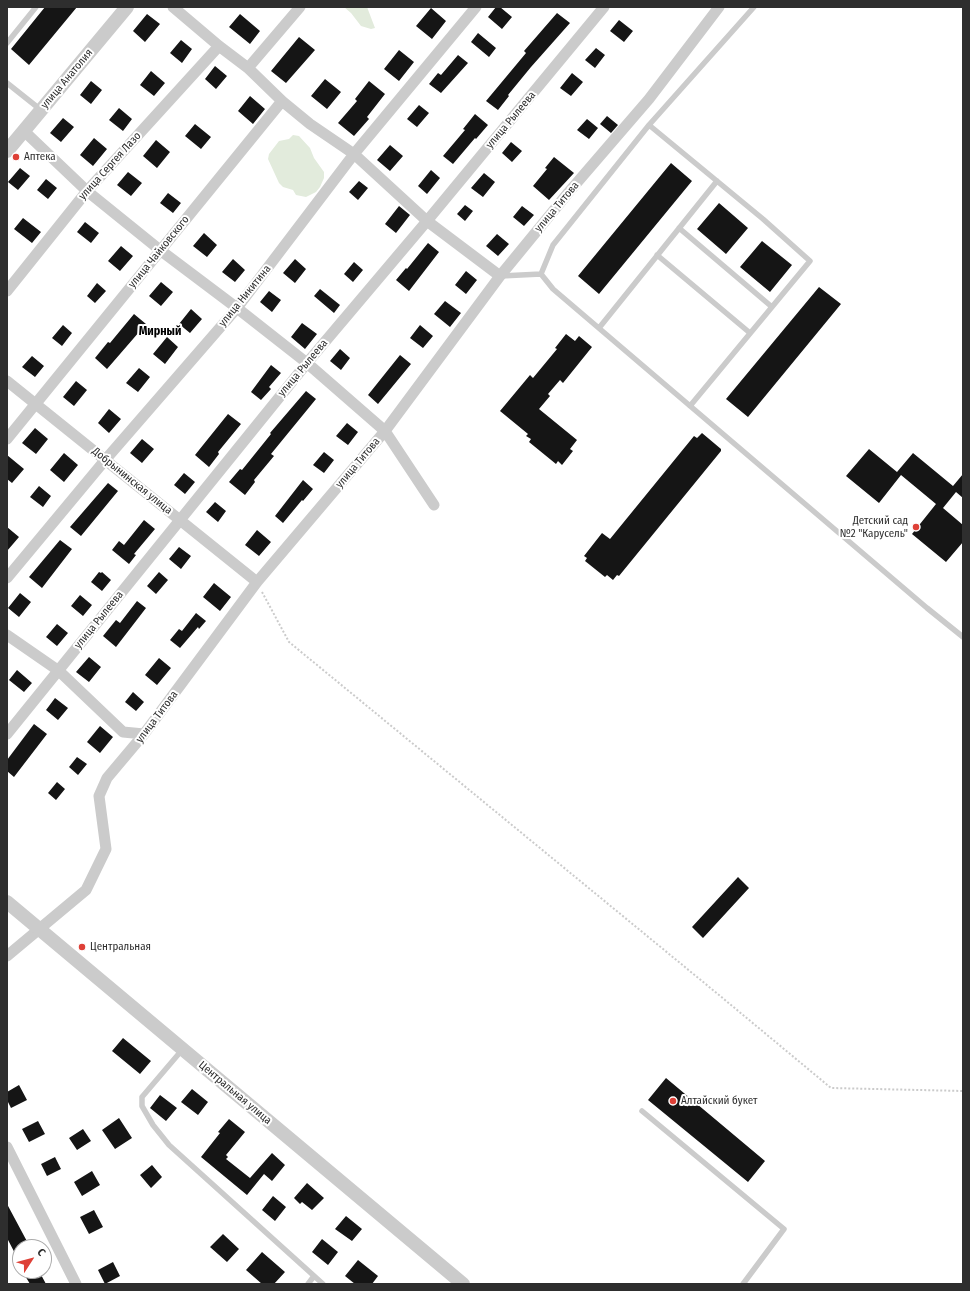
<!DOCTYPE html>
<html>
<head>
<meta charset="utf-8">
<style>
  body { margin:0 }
  #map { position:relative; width:970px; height:1291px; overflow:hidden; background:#fff; font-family:"Fira Sans Condensed",sans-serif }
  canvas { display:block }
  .frame { position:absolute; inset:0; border:8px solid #2e2e2e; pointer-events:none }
  .north { position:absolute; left:12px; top:1239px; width:40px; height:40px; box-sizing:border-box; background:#fff; border:1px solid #ababab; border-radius:50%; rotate:54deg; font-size:11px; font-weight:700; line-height:16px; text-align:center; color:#2e2e2e }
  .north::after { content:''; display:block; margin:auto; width:14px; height:18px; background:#de4037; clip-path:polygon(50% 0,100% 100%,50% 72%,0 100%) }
</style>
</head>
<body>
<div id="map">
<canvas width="970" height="1291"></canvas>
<div class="frame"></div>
<div class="north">С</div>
</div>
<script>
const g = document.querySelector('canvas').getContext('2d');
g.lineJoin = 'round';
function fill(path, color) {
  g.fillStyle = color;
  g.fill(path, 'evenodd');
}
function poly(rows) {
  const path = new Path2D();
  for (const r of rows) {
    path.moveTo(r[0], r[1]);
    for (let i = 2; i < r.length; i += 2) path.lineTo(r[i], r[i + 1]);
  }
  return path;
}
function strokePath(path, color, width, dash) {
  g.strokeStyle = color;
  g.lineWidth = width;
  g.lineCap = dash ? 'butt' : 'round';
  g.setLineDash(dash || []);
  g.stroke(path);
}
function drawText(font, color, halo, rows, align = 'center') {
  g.font = font + ' "Fira Sans Condensed",sans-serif';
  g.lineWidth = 4;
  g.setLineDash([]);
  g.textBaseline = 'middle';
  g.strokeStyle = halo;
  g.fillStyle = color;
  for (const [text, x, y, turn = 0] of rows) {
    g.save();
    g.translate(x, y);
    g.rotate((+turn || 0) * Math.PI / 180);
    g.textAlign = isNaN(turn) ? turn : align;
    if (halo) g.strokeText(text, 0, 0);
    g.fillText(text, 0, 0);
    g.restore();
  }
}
fill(poly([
  [344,7,367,7,375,28,371,29,361,26,351,13],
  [293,135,299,136,310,148,314,158,324,172,324,178,320,187,316,192,306,197,296,195,293,190,283,187,279,183,268,159,269,154,279,141,289,139]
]), '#e2ebdc');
fill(poly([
  [45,7,77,7,29,65,11,49],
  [496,7,500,7,512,17,502,29,488,17],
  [431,8,446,21,432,39,416,26],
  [557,13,570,23,531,67,508,95,509,96,498,110,486,101,526,53,524,51],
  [147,14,160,24,145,42,133,31],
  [240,14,260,31,250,44,229,27],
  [619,20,633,31,624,42,610,31],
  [478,33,496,48,489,57,471,42],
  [299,37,315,50,286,83,271,71],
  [181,40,192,49,182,63,170,53],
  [596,48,605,55,595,68,585,60],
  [399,50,414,62,399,81,384,69],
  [458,55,468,63,441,93,429,84,438,73,441,75],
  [215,66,227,76,216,89,205,79],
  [151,71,165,83,154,96,140,85],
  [572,73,583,82,571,96,560,88],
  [325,79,341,92,327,109,311,96],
  [91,81,102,90,91,104,80,95],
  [369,81,385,94,367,117,369,119,354,136,338,123,357,101,355,99],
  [250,96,265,109,253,124,238,111],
  [419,105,429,113,417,127,407,119],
  [119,108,132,119,123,131,109,120],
  [475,114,488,125,476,139,475,138,453,164,443,156,465,130,463,129],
  [607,116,618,125,611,133,600,124],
  [63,118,74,127,61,142,50,133],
  [587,119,598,128,589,139,577,130],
  [195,124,211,137,201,149,185,136],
  [94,138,107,149,93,166,80,155],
  [156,140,170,152,157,168,143,156],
  [511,142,522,151,512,162,502,153],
  [390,145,403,156,390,171,377,160],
  [554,157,574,173,549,200,533,186,547,169,545,168],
  [671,163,692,181,599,294,578,276],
  [20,168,30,176,18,190,8,182],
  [431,170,440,178,427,194,418,186],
  [128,172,142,183,131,196,117,185],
  [484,173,495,182,483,197,471,188],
  [46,179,57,188,48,199,37,190],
  [359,181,368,188,358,200,349,192],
  [168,193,181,203,173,213,160,203],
  [719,203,748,228,726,254,697,229],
  [465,205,473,211,465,221,457,214],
  [399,206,410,215,396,233,385,224],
  [522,206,534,215,524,226,513,217],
  [23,218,41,232,32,243,14,229],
  [85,222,99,233,91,243,77,232],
  [204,233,217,245,207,257,193,246],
  [497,234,509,244,498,256,486,246],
  [762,241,792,265,770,292,740,267],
  [428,243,439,252,409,291,396,280,406,268,407,269],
  [121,246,133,256,120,271,108,261],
  [233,259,245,270,235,282,222,272],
  [295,259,306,269,295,283,283,273],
  [354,262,363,270,353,282,344,274],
  [466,271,477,280,466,294,455,285],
  [161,282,173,292,161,306,149,296],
  [97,283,106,291,95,303,87,296],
  [819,287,841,304,748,417,726,399],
  [320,289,340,305,334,313,314,296],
  [269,291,281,300,272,312,260,302],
  [445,301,461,313,450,327,434,314],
  [191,309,202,319,190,333,179,324],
  [134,314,146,324,107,369,95,358,108,342,110,343],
  [302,323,317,334,305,349,291,337],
  [63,325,72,333,62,346,52,338],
  [420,325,433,336,423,348,410,338],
  [566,334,575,341,579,336,592,347,563,383,560,380,548,394,550,396,539,409,577,440,570,449,573,451,562,465,558,461,556,464,529,442,531,439,526,436,528,434,500,411,530,375,533,378,557,349,555,348],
  [167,337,178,347,165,364,153,354],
  [340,349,350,358,341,370,330,361],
  [400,355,411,364,378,404,368,395],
  [32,356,44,366,35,377,22,367],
  [271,365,281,373,269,387,271,389,261,400,251,392],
  [139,368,150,377,138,392,126,383],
  [76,381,87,390,74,406,63,397],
  [306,391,316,399,271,454,274,456,254,480,255,482,245,495,229,482,240,469,242,470,271,434,270,433],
  [109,409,121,419,109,433,98,423],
  [228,414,241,424,218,452,219,454,209,467,195,455],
  [347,423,358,432,348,445,336,436],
  [35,428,48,439,36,454,22,443],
  [702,433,721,449,721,451,619,576,617,575,613,580,607,575,605,577,585,561,587,558,584,556,602,533,610,539,694,436,697,438],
  [142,439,154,449,142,463,130,453],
  [869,449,897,472,913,453,953,486,963,474,963,498,956,492,943,508,963,525,963,542,946,562,912,534,936,504,901,475,879,503,846,476],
  [324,452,334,460,324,473,313,465],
  [64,453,78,465,64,482,50,470],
  [7,455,24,469,12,483,7,479],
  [184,473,195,482,185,494,174,485],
  [303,480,313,489,303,501,302,500,283,523,275,516],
  [108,483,118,491,81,536,70,527],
  [39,486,51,496,43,507,30,497],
  [215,502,226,511,218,522,206,512],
  [144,520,155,529,134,554,136,555,129,564,112,550,119,541,124,545],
  [7,527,19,537,7,551],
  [257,530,271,542,259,556,245,545],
  [60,540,72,549,42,588,29,577],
  [179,547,191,556,181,569,169,559],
  [99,572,101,573,102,572,111,580,102,591,91,582],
  [159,572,168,580,156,594,147,586],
  [214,583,231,597,220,611,203,597],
  [20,593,31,602,19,617,8,608],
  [80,595,92,605,83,616,71,606],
  [137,601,146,608,116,647,103,636,116,620,120,623],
  [196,613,206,621,199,629,198,627,180,648,170,640,179,629,182,631],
  [57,624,68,633,57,646,46,637],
  [89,657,101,667,89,682,76,672],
  [159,658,171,668,157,685,145,675],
  [17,670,32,683,24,692,9,680],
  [133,692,144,702,136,711,125,702],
  [55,698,68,708,58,720,46,710],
  [34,724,47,734,14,777,7,771,7,760],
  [100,726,113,737,100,753,87,742],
  [77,757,87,764,78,775,69,767],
  [57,782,65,789,56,800,48,793],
  [738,877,749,888,703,938,692,927],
  [123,1038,151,1061,140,1074,112,1051],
  [666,1078,765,1161,748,1182,648,1100],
  [19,1085,27,1100,11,1108,7,1100,7,1092],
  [192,1089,208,1102,198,1115,181,1102],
  [160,1095,177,1108,166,1121,150,1108],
  [119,1118,132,1138,115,1149,102,1130],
  [229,1119,245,1132,226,1155,228,1157,226,1159,250,1178,272,1153,285,1165,272,1181,264,1174,247,1195,201,1157,220,1133,218,1132],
  [38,1121,45,1134,29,1142,22,1129],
  [83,1129,91,1141,77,1150,69,1138],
  [55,1157,61,1169,47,1176,41,1164],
  [152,1165,162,1177,151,1188,140,1175],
  [92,1171,100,1185,82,1196,74,1182],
  [307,1183,324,1198,312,1210,302,1202,300,1204,294,1198],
  [273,1196,286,1207,275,1221,262,1210],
  [7,1204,30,1247,20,1247,20,1263,7,1238],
  [94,1210,103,1227,89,1234,80,1217],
  [346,1216,362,1229,352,1241,335,1229],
  [223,1234,239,1249,227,1262,210,1247],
  [322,1239,338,1252,328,1265,312,1252],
  [262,1252,285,1272,274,1284,262,1284,246,1270],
  [358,1260,378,1276,372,1284,355,1284,345,1276],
  [113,1262,120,1276,105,1284,98,1270],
  [30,1271,39,1271,46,1284,30,1284,24,1274]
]), '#151515');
strokePath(poly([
  [262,592,289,642,719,995,831,1088,963,1091]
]), '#cbcbcb', 2, [2, 2]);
strokePath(poly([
  [7,43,36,7],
  [7,83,41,110],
  [649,125,763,219,810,261,690,406],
  [679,228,772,307],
  [657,255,750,333],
  [541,274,553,289,927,608,963,637],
  [541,274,553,245,649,125,754,7],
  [501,276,541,274],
  [599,328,717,181],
  [182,1050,142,1097,142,1106,153,1125,169,1145,323,1284],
  [642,1111,784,1229,743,1284],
  [308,1284,314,1276]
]), '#cbcbcb', 5.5);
strokePath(poly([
  [248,68,300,7],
  [282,101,310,124,354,154,427,221,500,276],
  [24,131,87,191,160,250,237,308,307,363,385,431,434,505],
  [7,291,87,191,219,46],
  [7,381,257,582],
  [7,439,282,101,248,68,219,46,173,7],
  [7,578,106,459,237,308,354,154,476,7],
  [7,635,59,671,123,732,144,734],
  [7,734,307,363,427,221,604,7],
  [7,956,86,890,106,849,99,796,107,778,144,734,257,582,385,431,500,276,568,193,649,99,719,7],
  [7,1147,76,1284]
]), '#cbcbcb', 11);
strokePath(poly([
  [7,151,127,7],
  [7,902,463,1284]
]), '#cbcbcb', 14);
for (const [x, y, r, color] of [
  [16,157,4,"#de4037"],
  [916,527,4,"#de4037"],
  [82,947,4,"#de4037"],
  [673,1101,4,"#de4037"]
]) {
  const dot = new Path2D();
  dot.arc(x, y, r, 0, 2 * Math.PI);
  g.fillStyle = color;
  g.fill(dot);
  strokePath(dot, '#fff', 1.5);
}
drawText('11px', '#2e2e2e', '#fff', [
  ["улица Анатолия",67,79,-50],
  ["улица Рылеева",511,120,-50],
  ["улица Сергея Лазо",110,166,-48],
  ["улица Титова",557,207,-50],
  ["улица Чайковского",159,252,-51],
  ["улица Никитина",245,296,-51],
  ["улица Рылеева",303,368,-50],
  ["улица Титова",358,463,-50],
  ["Добрынинская улица",132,481,39],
  ["улица Рылеева",99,620,-51],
  ["улица Титова",157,717,-53],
  ["Центральная улица",235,1093,40]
]);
drawText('11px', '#2e2e2e', '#fff', [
  ["Аптека",24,157],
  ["Детский сад",908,521,"right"],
  ["№2 \"Карусель\"",908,534,"right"],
  ["Центральная",90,947],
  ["Алтайский букет",681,1101]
], 'left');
drawText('bold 12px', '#000', '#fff', [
  ["Мирный",160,332]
]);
</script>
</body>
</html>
